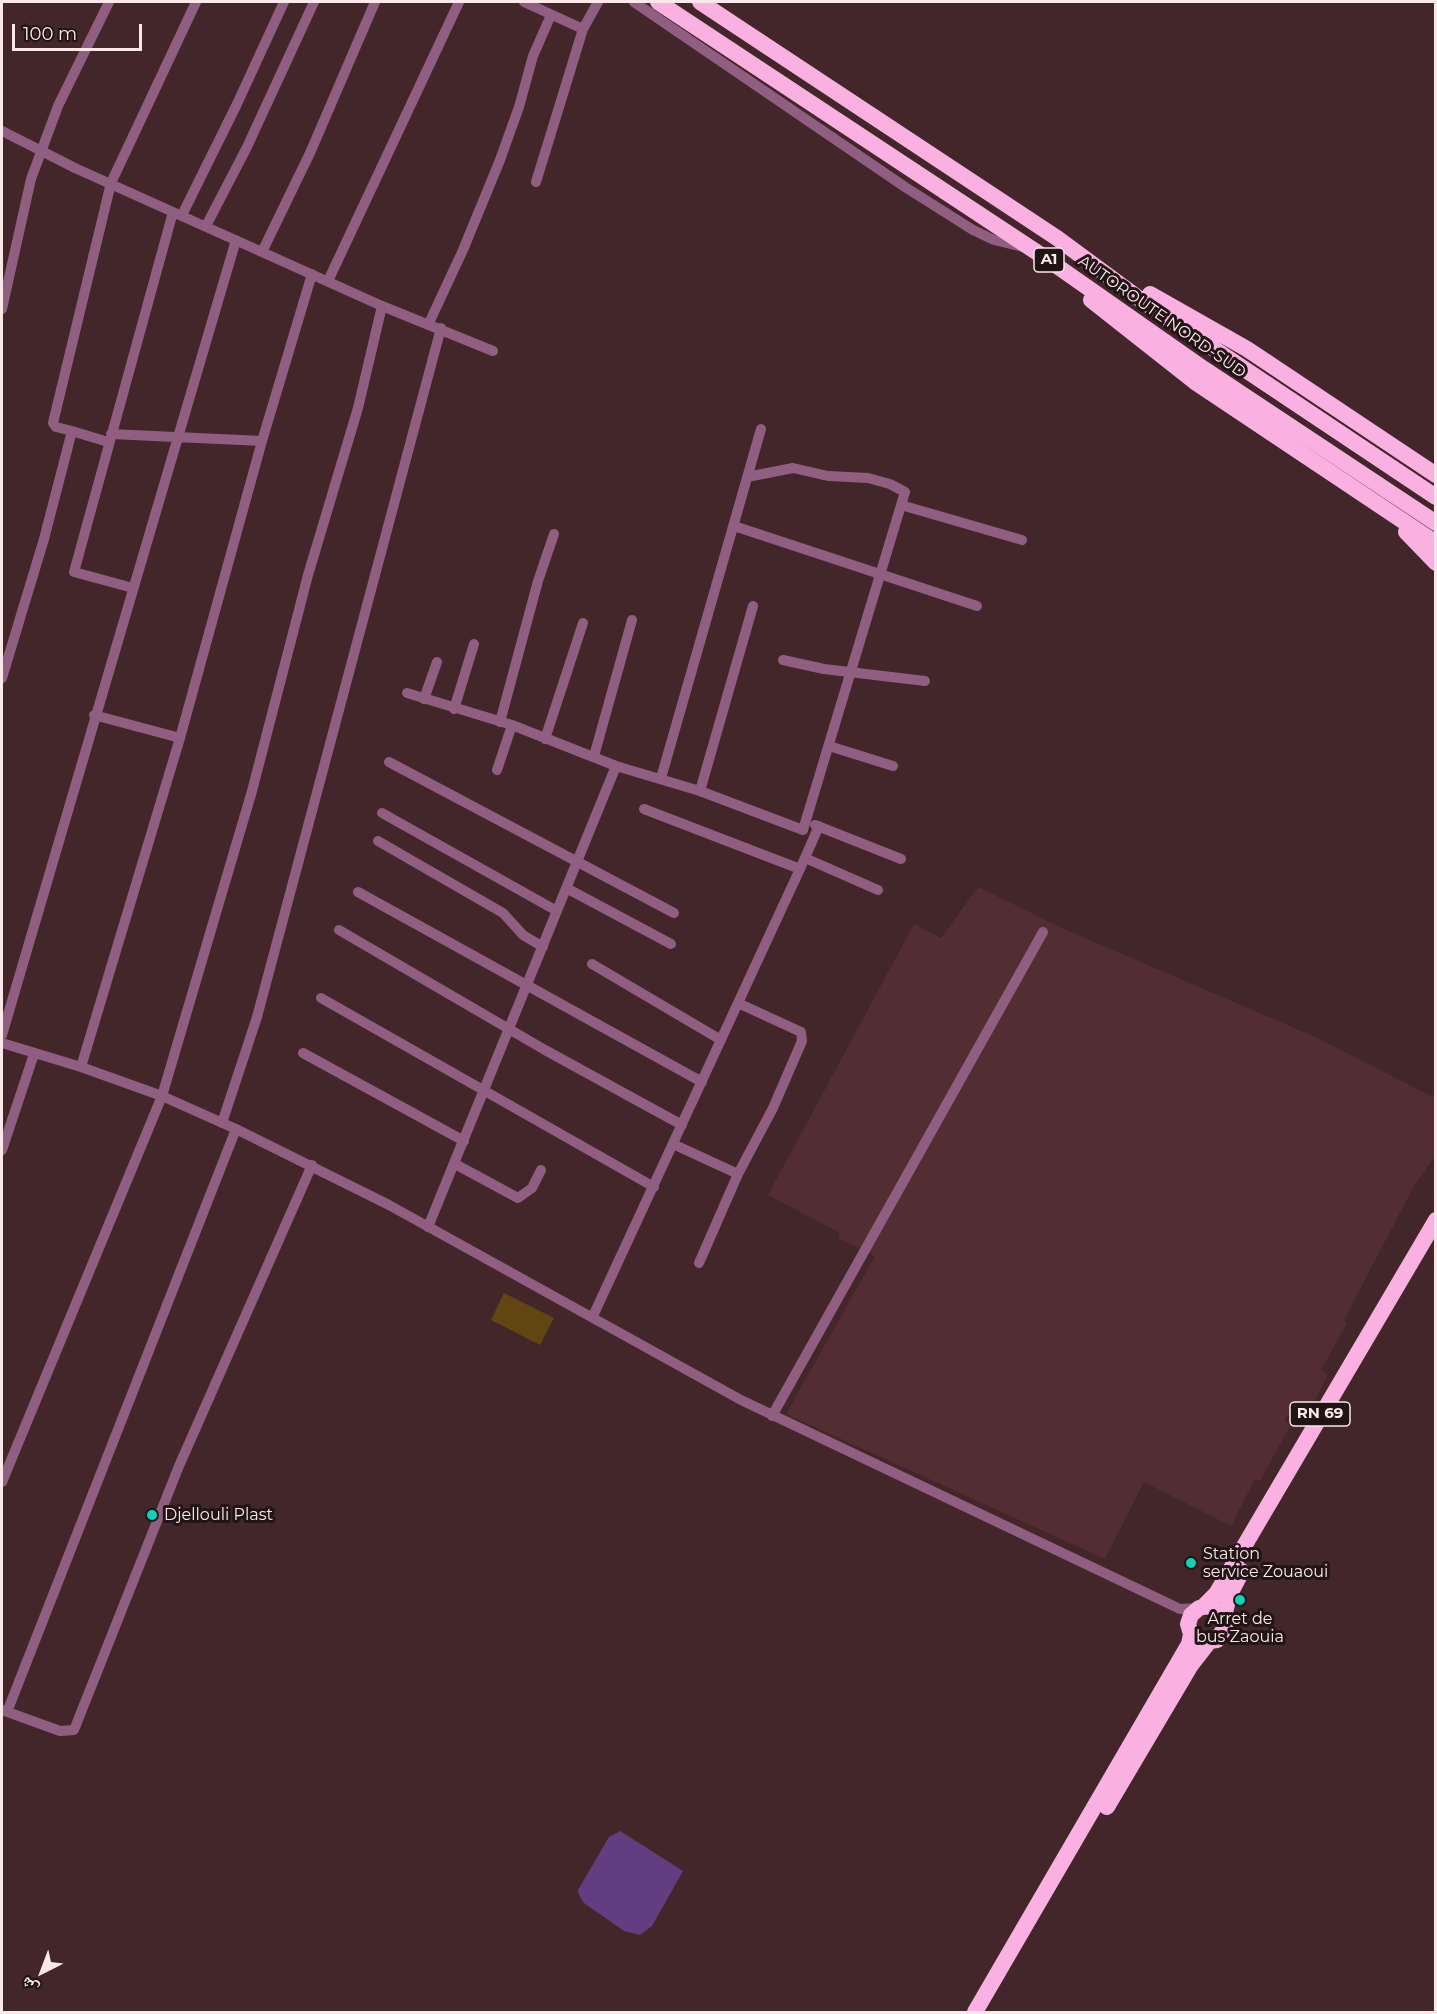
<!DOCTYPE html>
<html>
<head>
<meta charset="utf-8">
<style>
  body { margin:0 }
  #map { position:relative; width:1437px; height:2014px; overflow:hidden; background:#432629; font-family:Montserrat,"Noto Naskh Arabic",sans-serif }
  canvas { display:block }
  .frame { position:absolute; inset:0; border:3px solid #fce8e9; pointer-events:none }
  .north { position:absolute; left:12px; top:1942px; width:60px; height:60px; -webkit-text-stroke:4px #211415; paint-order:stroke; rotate:222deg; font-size:16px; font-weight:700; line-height:24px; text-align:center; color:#fce8e9 }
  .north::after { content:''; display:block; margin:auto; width:21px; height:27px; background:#fce8e9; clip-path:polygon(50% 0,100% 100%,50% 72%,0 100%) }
  .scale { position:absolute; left:12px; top:24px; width:130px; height:27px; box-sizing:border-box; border:3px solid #fce8e9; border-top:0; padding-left:8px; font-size:18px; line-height:21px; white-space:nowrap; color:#fce8e9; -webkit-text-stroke:4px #211415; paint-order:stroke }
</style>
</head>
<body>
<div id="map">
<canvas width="1437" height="2014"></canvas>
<div class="frame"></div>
<div class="north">ش</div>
<div class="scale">100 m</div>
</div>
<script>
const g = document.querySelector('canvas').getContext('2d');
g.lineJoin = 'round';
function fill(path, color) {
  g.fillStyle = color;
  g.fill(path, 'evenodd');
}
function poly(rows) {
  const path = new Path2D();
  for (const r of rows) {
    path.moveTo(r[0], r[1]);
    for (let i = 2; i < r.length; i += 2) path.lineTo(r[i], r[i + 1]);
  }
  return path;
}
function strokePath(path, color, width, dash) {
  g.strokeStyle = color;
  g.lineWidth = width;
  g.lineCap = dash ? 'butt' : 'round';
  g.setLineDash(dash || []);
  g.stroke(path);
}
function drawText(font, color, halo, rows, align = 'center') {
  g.font = font + ' Montserrat,sans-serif';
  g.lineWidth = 6;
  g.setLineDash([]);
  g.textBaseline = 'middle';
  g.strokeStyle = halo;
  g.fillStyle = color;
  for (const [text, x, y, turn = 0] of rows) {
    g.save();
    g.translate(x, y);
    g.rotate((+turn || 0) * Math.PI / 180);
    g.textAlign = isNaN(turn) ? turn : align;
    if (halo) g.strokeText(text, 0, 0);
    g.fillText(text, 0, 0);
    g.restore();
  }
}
fill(poly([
  [978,887,1062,928,1315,1037,1435,1098,1435,1156,1415,1184,1344,1320,1347,1323,1321,1370,1328,1375,1306,1417,1287,1415,1285,1420,1290,1426,1260,1481,1255,1479,1231,1526,1144,1482,1105,1559,786,1414,875,1256,838,1238,840,1233,768,1195,914,924,941,938]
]), '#522e33');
fill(poly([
  [504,1293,554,1318,540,1345,491,1320]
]), '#624611');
fill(poly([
  [620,1831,683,1871,652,1926,640,1935,624,1931,584,1903,579,1895,578,1890,609,1837]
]), '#623d82');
strokePath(poly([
  [524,2,583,29],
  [634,2,905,187,973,230,994,240,1023,247],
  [75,168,382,306,493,351],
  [536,182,583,29,598,2],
  [182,215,237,104,284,2],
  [206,226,247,147,314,2],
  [262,252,310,153,375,2],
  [328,281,459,2],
  [2,309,31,179,58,106,109,2],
  [429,323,463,250,500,160,519,107,533,56,551,15],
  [72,431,108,442],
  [111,434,262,441],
  [901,505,1022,540],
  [734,526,977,606],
  [133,588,74,572,173,212],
  [783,660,824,669,925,681],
  [2,678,44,539,72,431,56,427,53,423,111,183,196,2],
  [407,693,512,725,616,766,700,791,803,830,905,492,890,484,868,478,828,476,793,468,747,477],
  [424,699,437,662],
  [454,709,474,644],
  [94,715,180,738],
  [500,722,538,581,554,534],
  [545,739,583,623],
  [829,746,893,766],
  [594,756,632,620],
  [389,762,674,913],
  [497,770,512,725],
  [661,778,761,429],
  [700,791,753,606],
  [644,809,800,869,819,826],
  [382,813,557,911],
  [815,825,901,859],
  [378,841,503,913,523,935,543,947],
  [805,858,878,890],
  [568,889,671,944],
  [358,892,702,1082],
  [339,930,545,1050,682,1125],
  [592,964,721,1040],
  [321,998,654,1187],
  [2,1035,236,240],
  [2,1043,81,1067,162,1096,236,1129,389,1205,741,1400,1180,1609,1198,1608],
  [303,1053,464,1141],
  [81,1067,180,738,262,441,312,274],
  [222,1123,257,1017,441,328],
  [673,1144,738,1174],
  [2,1150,34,1054],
  [455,1164,518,1198,532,1188,541,1170],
  [428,1227,616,766],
  [699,1263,738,1174,773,1108,802,1041,801,1032,738,1003],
  [593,1316,800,869],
  [772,1416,1043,932],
  [2,1482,162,1096,252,791,308,575,358,408,382,306],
  [2,1710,60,1731,74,1730,179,1466,312,1165],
  [7,1712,236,1129]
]), '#905e80', 10);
strokePath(poly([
  [658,2,1044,257,1204,369,1436,523],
  [700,2,1057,238,1141,300,1436,497],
  [1150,294,1247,349,1436,475],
  [1091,300,1195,382,1436,543],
  [1406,532,1436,563],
  [1203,1607,1216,1594,1436,1220],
  [1224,1617,1229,1596,1242,1571],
  [1107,1807,1191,1665,1208,1643],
  [975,2012,1189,1644,1191,1634,1188,1624,1191,1615,1199,1608,1208,1606,1221,1613,1225,1627,1217,1640,1203,1642,1191,1634]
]), '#fab0e1', 16);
strokePath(poly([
  [2,131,75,168]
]), '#905e80', 10);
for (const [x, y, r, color] of [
  [152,1515,6,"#0bd5b5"],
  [1191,1563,6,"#0bd5b5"],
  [1240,1600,6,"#0bd5b5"]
]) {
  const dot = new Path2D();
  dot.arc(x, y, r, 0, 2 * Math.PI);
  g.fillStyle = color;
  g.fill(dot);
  strokePath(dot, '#211415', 2);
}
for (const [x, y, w] of [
  [1049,260,30],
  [1320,1414,60]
]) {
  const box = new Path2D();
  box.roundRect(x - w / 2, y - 12, w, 24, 4.5);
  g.fillStyle = '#211415';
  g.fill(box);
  strokePath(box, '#fce8e9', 1.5);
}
drawText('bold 15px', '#fce8e9', null, [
  ["A1",1049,260],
  ["RN 69",1320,1414]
]);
drawText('16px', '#fce8e9', '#211415', [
  ["AUTOROUTE NORD-SUD",1162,317,35]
]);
drawText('16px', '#fce8e9', '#211415', [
  ["Djellouli Plast",164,1515],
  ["Station",1203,1554],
  ["service Zouaoui",1203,1572],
  ["Arret de",1240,1619,"center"],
  ["bus Zaouia",1240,1637,"center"]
], 'left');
</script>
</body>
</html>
